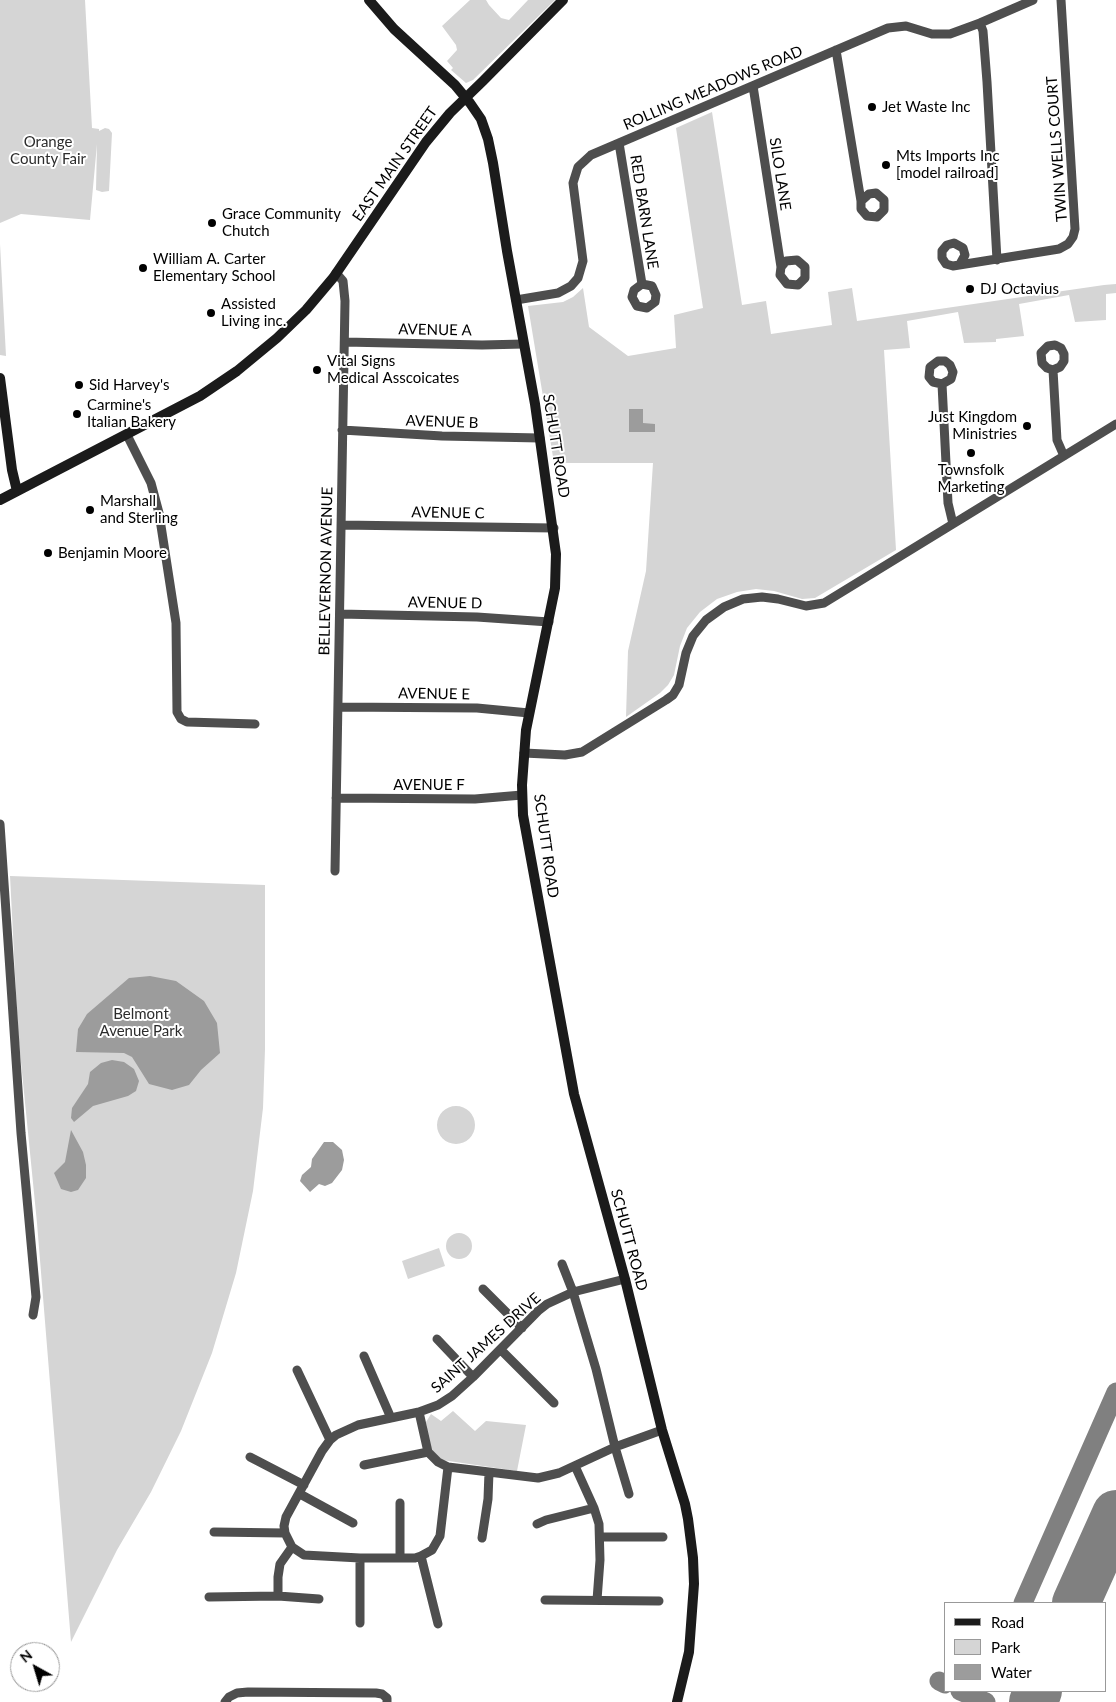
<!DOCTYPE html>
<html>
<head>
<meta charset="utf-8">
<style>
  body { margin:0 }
  #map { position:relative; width:1116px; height:1702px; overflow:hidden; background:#fff; font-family:Lato,sans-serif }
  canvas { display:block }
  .legend { position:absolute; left:944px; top:1602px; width:162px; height:90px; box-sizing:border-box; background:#fff; border:1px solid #999; margin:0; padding:6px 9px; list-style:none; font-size:15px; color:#000 }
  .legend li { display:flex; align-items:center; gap:10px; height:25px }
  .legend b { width:25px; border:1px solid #999 }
  .north { position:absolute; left:10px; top:1642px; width:50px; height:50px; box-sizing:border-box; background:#fff; border:1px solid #999; border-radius:50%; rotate:321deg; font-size:14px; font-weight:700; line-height:20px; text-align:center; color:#000 }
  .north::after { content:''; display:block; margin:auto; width:18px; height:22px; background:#000; clip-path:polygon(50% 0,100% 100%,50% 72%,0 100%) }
</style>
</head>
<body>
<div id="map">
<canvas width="1116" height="1702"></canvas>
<ul class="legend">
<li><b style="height:6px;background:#1b1b1b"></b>Road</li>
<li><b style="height:14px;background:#d5d5d5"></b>Park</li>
<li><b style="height:14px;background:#9c9c9c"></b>Water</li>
</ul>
<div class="north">N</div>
</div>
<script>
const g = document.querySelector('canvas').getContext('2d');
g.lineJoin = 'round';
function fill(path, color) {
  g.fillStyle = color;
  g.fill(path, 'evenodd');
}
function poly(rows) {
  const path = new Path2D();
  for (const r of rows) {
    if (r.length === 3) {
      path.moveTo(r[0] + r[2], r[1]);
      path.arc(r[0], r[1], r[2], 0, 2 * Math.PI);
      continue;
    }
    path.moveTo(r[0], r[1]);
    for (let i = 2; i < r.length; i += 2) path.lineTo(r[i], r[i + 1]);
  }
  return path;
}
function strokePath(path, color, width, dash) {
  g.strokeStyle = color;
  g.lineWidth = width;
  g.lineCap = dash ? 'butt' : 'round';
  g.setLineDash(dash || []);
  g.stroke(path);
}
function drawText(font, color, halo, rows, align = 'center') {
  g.font = font + ' Lato,sans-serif';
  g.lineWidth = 4;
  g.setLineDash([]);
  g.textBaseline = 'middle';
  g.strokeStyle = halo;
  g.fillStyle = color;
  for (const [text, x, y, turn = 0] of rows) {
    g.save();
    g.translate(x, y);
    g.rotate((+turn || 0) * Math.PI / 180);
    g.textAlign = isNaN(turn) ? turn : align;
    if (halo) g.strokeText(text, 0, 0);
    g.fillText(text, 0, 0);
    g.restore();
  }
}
fill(poly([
  [0,0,85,0,92,128,99,129,99,131,105,128,109,129,112,133,109,191,102,192,96,190,97,144,90,220,21,214,0,223],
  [470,0,486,0,489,5,501,18,509,20,528,0,555,0,473,80,466,83,451,70,453,68,447,61,457,50,456,45,442,26],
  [712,112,742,305,766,301,771,334,832,325,828,292,852,288,857,321,1104,285,1116,284,1116,293,1106,294,1106,320,1075,322,1069,295,1019,304,1024,336,996,339,996,342,964,343,958,312,907,321,910,348,884,350,896,550,815,598,802,599,774,591,756,589,737,592,717,599,700,612,687,628,680,646,674,675,668,685,660,693,626,717,628,651,646,571,653,463,554,463,528,306,563,302,573,297,583,288,589,327,628,356,676,348,674,315,703,308,676,128],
  [0,244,6,356,0,355],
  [10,876,265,885,265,1049,263,1108,253,1191,236,1273,212,1353,181,1431,151,1492,117,1550,71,1642,37,1223,18,1032],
  [456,1125,19],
  [459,1246,13],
  [439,1248,445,1266,408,1279,402,1261],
  [453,1411,475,1431,486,1421,526,1425,517,1471,442,1460,433,1451,429,1444,426,1422,431,1414,441,1421]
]), '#d5d5d5');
fill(poly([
  [629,409,643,409,643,423,655,424,655,432,629,432],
  [150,976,176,981,204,1001,217,1023,220,1053,201,1070,189,1085,172,1090,149,1084,132,1057,124,1053,76,1052,78,1029,87,1014,129,978],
  [112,1060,124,1062,134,1069,139,1081,136,1091,128,1096,93,1106,74,1122,71,1118,72,1108,88,1084,90,1072,101,1063],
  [71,1130,83,1152,86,1165,86,1178,78,1190,71,1192,61,1189,54,1173,65,1162],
  [324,1142,333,1142,342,1150,344,1160,342,1170,332,1183,325,1186,319,1184,310,1192,300,1181,302,1175,311,1167,312,1159]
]), '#9c9c9c');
strokePath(poly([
  [1023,1603,1116,1392],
  [939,1681,945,1684],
  [960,1691,986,1702]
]), '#808080', 19);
strokePath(poly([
  [1076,1603,1116,1514],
  [1033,1702,1038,1691]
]), '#808080', 48);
strokePath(poly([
  [980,23,983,31,987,82,997,260],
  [836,50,861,201,869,194,876,193,884,200,884,210,877,217,867,216,861,209,861,201],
  [753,86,781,267,786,261,797,260,805,267,805,278,798,285,787,284,780,275,781,267],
  [619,143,642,284,652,286,656,295,655,302,647,308,637,306,632,297,634,290,642,284],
  [960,264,965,255,963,248,954,243,947,245,942,251,942,258,946,264,953,266,1059,249,1068,244,1073,237,1075,229,1061,0],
  [516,300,558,293,571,286,578,278,583,261,573,183,578,167,591,155,888,28,906,26,932,34,950,34,980,23,1033,0],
  [345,342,482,345,524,344],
  [1053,370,1047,368,1042,363,1041,353,1048,346,1055,345,1061,348,1064,354,1064,361,1060,367,1053,370,1057,440,1064,456],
  [942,384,933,382,929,377,930,367,938,361,945,361,950,365,953,372,951,379,942,384,948,503,953,524],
  [342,430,442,436,540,438],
  [127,435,151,483,159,513,176,623,177,712,181,719,187,722,255,724],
  [341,525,554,528],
  [340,614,477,617,549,622],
  [338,707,477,708,529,713],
  [524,753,565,755,582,752,666,700,673,695,679,685,686,653,693,636,706,620,724,607,743,599,762,597,778,599,806,606,824,603,1116,424],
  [336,798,475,799,522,795],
  [0,824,21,1133,36,1297,33,1315],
  [335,871,345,301,343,281,336,273],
  [562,1264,573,1292,596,1369,615,1447,629,1494],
  [483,1289,522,1328],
  [437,1339,473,1377],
  [501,1350,554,1403],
  [364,1356,391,1418],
  [297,1370,330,1440],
  [419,1412,428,1452,438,1462,448,1467,538,1478,559,1473,615,1447,662,1430],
  [250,1457,304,1485],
  [364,1465,428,1452],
  [575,1466,594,1508,599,1524,600,1560,597,1600],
  [448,1467,440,1536,432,1550,421,1556,415,1558,360,1558,304,1555,292,1547,285,1533,284,1526,286,1517,322,1451,330,1440,336,1435,358,1425,419,1412,438,1405,452,1396,473,1377,538,1311,547,1304,573,1292,625,1279],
  [300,1494,353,1523],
  [400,1503,400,1557],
  [537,1524,546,1520,594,1508],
  [214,1532,285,1533],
  [600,1537,663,1537],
  [482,1538,488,1499,489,1472],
  [421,1556,438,1624],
  [278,1596,278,1577,280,1564,292,1547],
  [209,1597,278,1596,319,1599],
  [545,1600,659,1601],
  [360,1623,360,1558],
  [225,1702,229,1697,237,1693,248,1692,376,1693,382,1694,387,1698,387,1702]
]), '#4e4e4e', 9);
strokePath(poly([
  [369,0,394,29,455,85,470,103,481,119,488,139,493,163,507,251,535,404,556,554,555,588,526,730,522,785,523,815,574,1094,625,1279,662,1430,685,1504,688,1519,693,1558,694,1584,689,1652,677,1702],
  [0,378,12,470,17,491],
  [0,500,200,396,237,371,277,338,306,310,333,278,426,142,450,113,483,81,563,0]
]), '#1b1b1b', 10);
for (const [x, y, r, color] of [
  [872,107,5,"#000"],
  [886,165,5,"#000"],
  [212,223,5,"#000"],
  [143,268,5,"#000"],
  [970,289,5,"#000"],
  [211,313,5,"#000"],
  [317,370,5,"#000"],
  [79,385,5,"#000"],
  [77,414,5,"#000"],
  [1027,426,5,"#000"],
  [971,453,5,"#000"],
  [90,510,5,"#000"],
  [48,553,5,"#000"]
]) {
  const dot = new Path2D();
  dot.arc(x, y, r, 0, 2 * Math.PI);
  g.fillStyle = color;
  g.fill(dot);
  strokePath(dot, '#fff', 2);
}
drawText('15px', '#000', '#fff', [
  ["ROLLING MEADOWS ROAD",713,88,-23],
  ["TWIN WELLS COURT",1057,149,-94],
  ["EAST MAIN STREET",395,164,-55],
  ["SILO LANE",780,174,81],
  ["RED BARN LANE",644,212,81],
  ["AVENUE A",435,330,1],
  ["AVENUE B",442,422,2],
  ["SCHUTT ROAD",556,446,81],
  ["AVENUE C",448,513,1],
  ["BELLEVERNON AVENUE",326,571,-89],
  ["AVENUE D",445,603,1],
  ["AVENUE E",434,694,1],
  ["AVENUE F",429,785],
  ["SCHUTT ROAD",546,846,82],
  ["SCHUTT ROAD",629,1240,75],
  ["SAINT JAMES DRIVE",486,1343,-42]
]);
drawText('15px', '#000', '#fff', [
  ["Jet Waste Inc",882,107],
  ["Mts Imports Inc",896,156],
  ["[model railroad]",896,173],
  ["Grace Community",222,214],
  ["Chutch",222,231],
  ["William A. Carter",153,259],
  ["Elementary School",153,276],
  ["DJ Octavius",980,289],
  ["Assisted",221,304],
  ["Living inc.",221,321],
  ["Vital Signs",327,361],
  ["Medical Asscoicates",327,378],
  ["Sid Harvey's",89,385],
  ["Carmine's",87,405],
  ["Italian Bakery",87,422],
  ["Just Kingdom",1017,417,"right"],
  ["Ministries",1017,434,"right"],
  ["Townsfolk",971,470,"center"],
  ["Marketing",971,487,"center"],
  ["Marshall",100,501],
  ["and Sterling",100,518],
  ["Benjamin Moore",58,553]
], 'left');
drawText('15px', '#2c2c2c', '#fff', [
  ["Orange",48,142],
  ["County Fair",48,159],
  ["Belmont",141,1014],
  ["Avenue Park",141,1031]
]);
</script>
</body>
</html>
